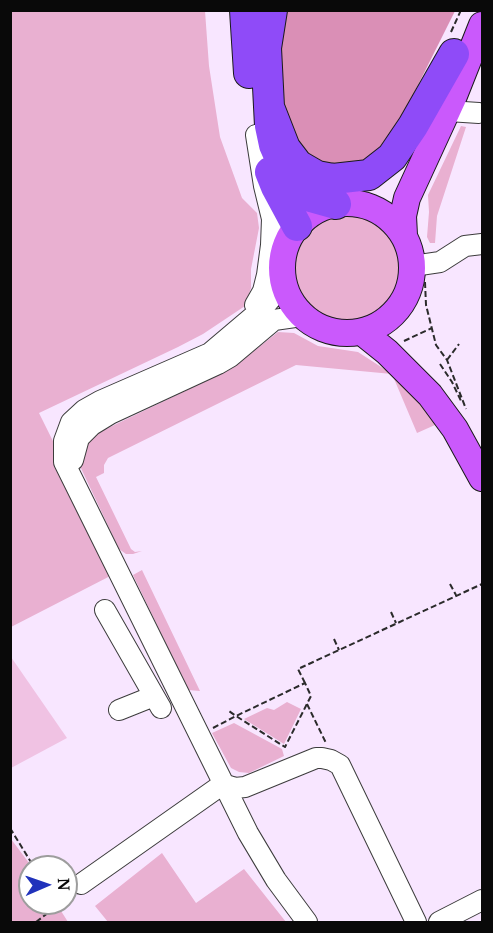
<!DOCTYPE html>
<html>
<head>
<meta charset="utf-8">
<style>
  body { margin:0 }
  #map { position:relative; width:493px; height:933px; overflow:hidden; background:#f8e6ff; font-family:"Noto Serif",serif }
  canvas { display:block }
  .frame { position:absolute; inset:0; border:12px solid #090909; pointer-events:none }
  .north { position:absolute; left:18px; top:855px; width:60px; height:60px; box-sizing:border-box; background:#fff; border:2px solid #9d9d9d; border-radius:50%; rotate:88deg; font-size:16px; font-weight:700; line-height:24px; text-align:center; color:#090909 }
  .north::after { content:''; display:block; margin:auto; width:21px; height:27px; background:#2032bb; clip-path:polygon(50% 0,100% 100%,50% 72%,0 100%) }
</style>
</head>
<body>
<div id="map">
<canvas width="493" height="933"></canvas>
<div class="frame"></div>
<div class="north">N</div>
</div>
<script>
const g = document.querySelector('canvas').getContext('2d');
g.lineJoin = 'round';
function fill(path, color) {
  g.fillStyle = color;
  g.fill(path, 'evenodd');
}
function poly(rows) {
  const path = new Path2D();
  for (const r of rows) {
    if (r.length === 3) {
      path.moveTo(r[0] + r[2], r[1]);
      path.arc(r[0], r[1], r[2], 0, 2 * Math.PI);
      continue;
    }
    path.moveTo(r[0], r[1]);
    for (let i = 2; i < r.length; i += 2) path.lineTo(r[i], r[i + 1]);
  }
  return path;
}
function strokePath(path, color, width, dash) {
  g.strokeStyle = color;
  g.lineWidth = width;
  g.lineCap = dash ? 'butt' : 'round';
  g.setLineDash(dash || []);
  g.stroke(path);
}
fill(poly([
  [11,11,205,11,209,66,220,137,242,198,257,213,259,228,251,269,251,288,245,306,203,334,178,347,39,413,118,572,11,627],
  [461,126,466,127,437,216,435,243,430,243,427,237,429,212,428,195],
  [348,268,58],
  [278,332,294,333,318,346,358,352,392,374,419,399,435,425,417,433,392,374,296,365,108,458,104,465,104,473,96,477,131,549,135,552,142,551,133,554,126,554,119,549,79,464,83,440,231,369],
  [142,570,200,691,188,690,133,575],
  [287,702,301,709,284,744,244,719,267,708,274,710],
  [234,723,282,749,284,756,249,773,239,772,231,768,212,733],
  [11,839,32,867,30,867,30,903,56,903,68,922,11,922],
  [162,853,196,903,244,869,286,922,108,922,95,906]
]), '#e9b0d1');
fill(poly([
  [280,11,455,11,385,151,362,163,321,170,289,135,279,89]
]), '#da8fb6');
fill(poly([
  [11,657,67,738,11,768,10,768]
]), '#f0c2e3');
const minor = poly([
  [448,111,479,113],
  [413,266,440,262,465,246,482,244],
  [283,278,275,294,262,309,210,353,100,401,84,410,71,422,64,441,64,462,248,833,276,880,307,922],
  [255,305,263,291,267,275,271,245,272,219,264,186,256,135],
  [73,460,79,438,92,425,110,414,218,364,230,357,274,320,302,316],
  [105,610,161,708],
  [119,710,154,696],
  [81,884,223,784,235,788,245,787,316,758,322,758,331,760,340,765,416,922],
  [439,922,482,900]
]);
const major = poly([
  [347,268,65],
  [404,235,403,216,407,198,453,98,482,25],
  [362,332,387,352,430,395,455,429,482,478]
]);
const highway = poly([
  [245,10,249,73],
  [272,10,266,48,270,126,274,145,288,177,296,189,311,197,336,204],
  [269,107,285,148,298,165,317,176,333,179,369,175,392,157,413,126,454,54],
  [270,172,276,187,297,226]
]);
strokePath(minor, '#3c3c3c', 22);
strokePath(major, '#1a1a1a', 28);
strokePath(highway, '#1a1a1a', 32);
strokePath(poly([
  [451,32,461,10],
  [425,282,426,305,436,345,447,360,466,409],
  [404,341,432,328],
  [447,360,459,344],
  [440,364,452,382,462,403],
  [450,584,456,595],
  [391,612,396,623],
  [334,639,339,650],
  [305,683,298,669,482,584],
  [307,704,326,743],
  [213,728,236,716,305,683,311,696,285,747,236,716,229,711],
  [10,828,34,867],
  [36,922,61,903]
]), '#2b2b2b', 2, [6, 3]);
strokePath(minor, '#fff', 20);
strokePath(major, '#ca59fc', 26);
strokePath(highway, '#8f4bf8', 30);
</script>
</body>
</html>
